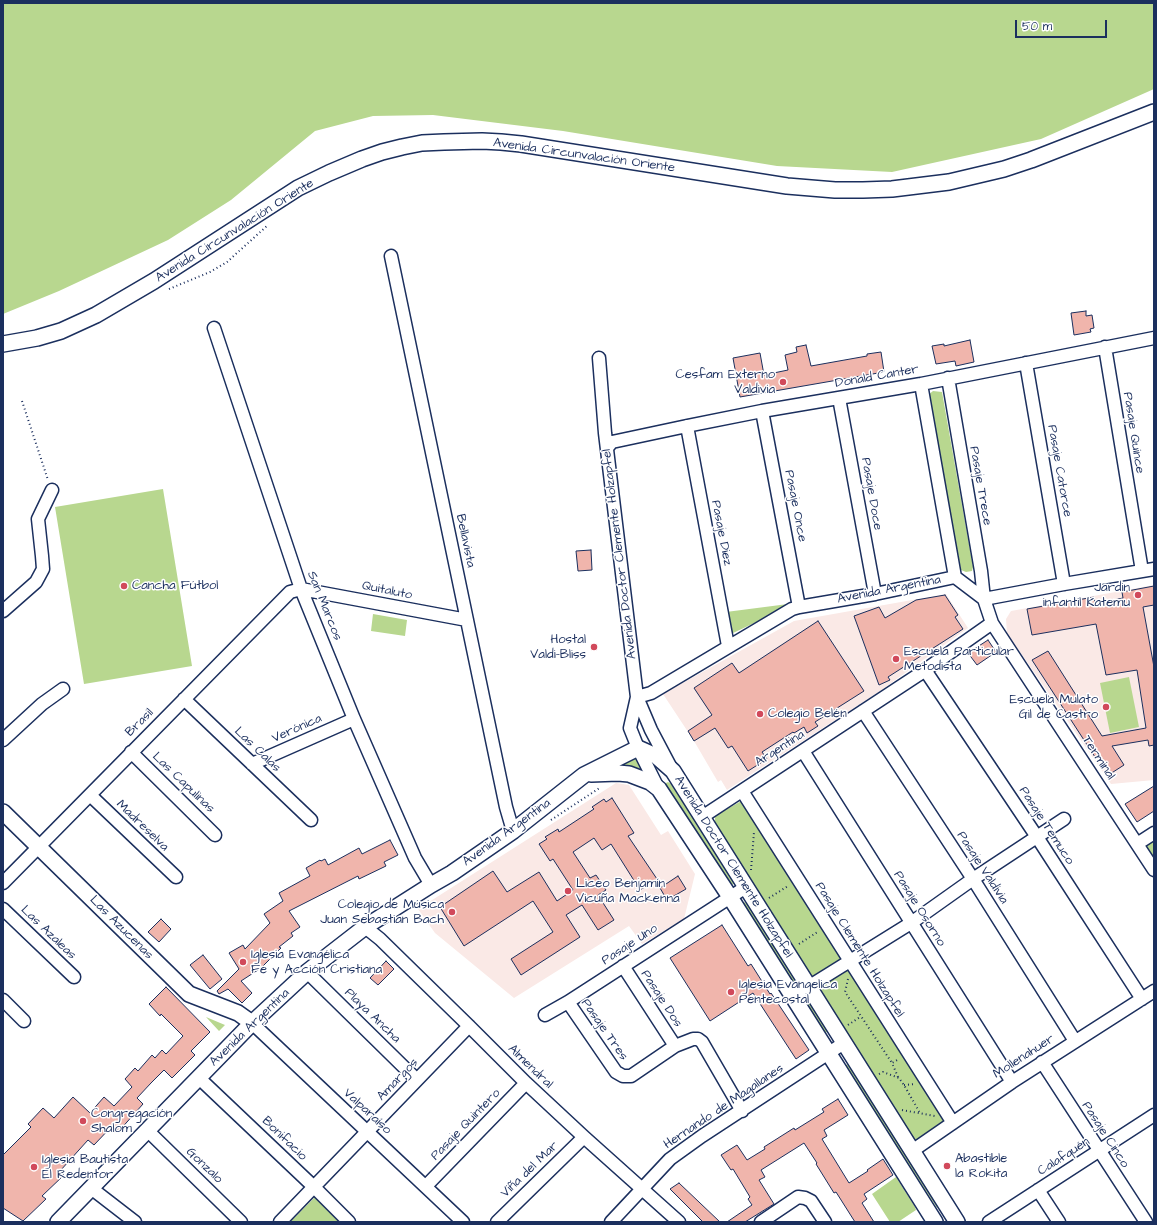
<!DOCTYPE html>
<html>
<head>
<meta charset="utf-8">
<style>
  body { margin:0 }
  #map { position:relative; width:1157px; height:1225px; overflow:hidden; background:#fff; font-family:"Architects Daughter",sans-serif }
  canvas { display:block }
  .frame { position:absolute; inset:0; border:4px solid #1b2f5e; pointer-events:none }
  .scale { position:absolute; left:1015px; top:20px; width:92px; height:18px; box-sizing:border-box; border:2px solid #1b2f5e; border-top:0; padding-left:5px; font-size:12px; line-height:14px; white-space:nowrap; color:#1b2f5e; -webkit-text-stroke:3px #fff; paint-order:stroke }
</style>
</head>
<body>
<div id="map">
<canvas width="1157" height="1225"></canvas>
<div class="frame"></div>
<div class="scale">50 m</div>
</div>
<script>
const g = document.querySelector('canvas').getContext('2d');
g.lineJoin = 'round';
function fill(path, color) {
  g.fillStyle = color;
  g.fill(path, 'evenodd');
}
function poly(rows) {
  const path = new Path2D();
  for (const r of rows) {
    path.moveTo(r[0], r[1]);
    for (let i = 2; i < r.length; i += 2) path.lineTo(r[i], r[i + 1]);
  }
  return path;
}
function strokePath(path, color, width, dash) {
  g.strokeStyle = color;
  g.lineWidth = width;
  g.lineCap = dash ? 'butt' : 'round';
  g.setLineDash(dash || []);
  g.stroke(path);
}
function drawText(font, color, halo, rows, align = 'center') {
  g.font = font + ' "Architects Daughter",sans-serif';
  g.lineWidth = 3;
  g.setLineDash([]);
  g.textBaseline = 'middle';
  g.strokeStyle = halo;
  g.fillStyle = color;
  for (const [text, x, y, turn = 0] of rows) {
    g.save();
    g.translate(x, y);
    g.rotate((+turn || 0) * Math.PI / 180);
    g.textAlign = isNaN(turn) ? turn : align;
    if (halo) g.strokeText(text, 0, 0);
    g.fillText(text, 0, 0);
    g.restore();
  }
}
fill(poly([
  [1154,585,1154,780,1111,784,1007,633,1006,619,1011,611],
  [946,594,968,628,880,691,727,790,721,780,718,782,694,741,663,694,794,621],
  [616,783,629,785,661,835,668,831,695,874,684,919,642,944,629,926,514,998,435,933,418,909]
]), '#fae9e6');
fill(poly([
  [3,3,1154,3,1154,89,1041,139,892,172,777,166,563,131,433,115,373,116,315,131,231,200,168,240,59,291,3,314],
  [933,391,942,392,973,567,972,571,966,572,961,570,928,395],
  [163,489,192,666,84,684,55,507],
  [788,604,788,607,731,634,726,612],
  [373,614,407,620,405,636,371,631],
  [1129,677,1139,727,1110,733,1100,683],
  [633,757,640,757,648,772,614,767],
  [668,782,671,784,734,882,734,884,731,885,730,884,666,786,666,783],
  [743,800,845,960,812,981,715,824,715,816],
  [1154,840,1154,863,1143,846],
  [744,902,747,904,796,981,797,984,794,985,742,903],
  [849,969,949,1122,920,1141,914,1141,821,996,822,985],
  [807,1000,809,1001,827,1029,827,1032,825,1033,805,1003],
  [206,1017,225,1025,219,1031],
  [848,1064,850,1065,939,1206,937,1208,846,1068,846,1065],
  [896,1177,915,1207,916,1210,898,1222,890,1222,872,1194],
  [315,1197,341,1222,290,1222]
]), '#b8d78f');
const building = poly([
  [1086,311,1086,316,1092,315,1094,328,1090,329,1091,332,1074,335,1071,313,1086,311],
  [970,340,974,362,956,366,955,361,936,364,932,346,944,344,944,346,970,340],
  [806,345,811,366,867,356,867,354,881,352,884,372,740,397,733,358,760,353,764,375,788,370,785,355,797,352,796,347,806,345],
  [591,550,592,570,578,571,576,551,591,550],
  [1154,586,1154,605,1143,607,1154,667,1154,745,1149,746,1148,740,1112,746,1124,765,1110,774,1098,755,1095,757,1032,660,1048,651,1102,736,1146,728,1137,670,1106,675,1096,624,1032,635,1027,609,1094,597,1095,604,1123,598,1122,592,1154,586],
  [945,595,958,615,955,617,963,629,888,677,890,680,879,685,854,616,879,607,885,618,916,600,945,595],
  [818,621,864,691,815,722,818,726,807,733,804,727,794,733,793,732,762,752,767,759,748,771,732,746,728,748,715,728,694,741,688,731,712,715,694,688,732,663,739,673,818,621],
  [988,640,996,652,977,665,968,653,988,640],
  [1154,786,1154,811,1137,822,1125,804,1154,786],
  [612,798,634,833,628,836,657,879,640,890,611,844,602,850,594,838,573,852,590,878,596,875,606,890,598,895,614,920,598,930,582,905,566,915,580,937,521,975,511,959,553,932,533,901,464,946,440,907,493,871,507,892,539,872,557,901,573,890,553,859,550,861,539,844,547,839,545,837,558,829,559,832,594,809,592,807,604,799,606,802,612,798],
  [390,840,398,855,384,862,386,866,359,879,358,876,289,911,300,927,291,933,293,936,279,947,281,948,261,968,241,981,252,993,242,1003,228,989,219,994,217,991,239,969,229,953,243,945,245,949,270,923,264,914,283,901,279,893,310,876,306,868,320,860,321,861,325,859,328,865,359,848,362,854,390,840],
  [678,876,686,889,667,900,660,888,678,876],
  [161,919,171,929,159,942,148,932,161,919],
  [722,925,748,966,751,964,770,994,771,993,809,1050,796,1059,753,993,710,1021,670,958,722,925],
  [203,955,222,979,210,989,190,965,203,955],
  [386,961,394,969,378,985,370,978,386,961],
  [166,987,210,1032,191,1051,195,1055,172,1078,164,1070,151,1083,137,1098,143,1104,119,1131,113,1125,94,1145,88,1140,60,1171,64,1175,42,1196,46,1199,23,1221,3,1208,3,1155,31,1127,28,1124,43,1108,54,1118,73,1097,90,1113,104,1097,114,1106,132,1087,125,1079,135,1068,138,1071,152,1055,155,1058,162,1050,166,1054,183,1036,161,1014,160,1016,149,1004,166,987],
  [838,1099,848,1115,824,1130,827,1136,822,1139,849,1183,868,1171,867,1170,883,1159,893,1175,864,1194,867,1199,862,1203,874,1222,855,1222,836,1192,834,1193,816,1164,817,1163,804,1143,761,1170,765,1177,759,1180,774,1204,745,1222,727,1222,752,1205,748,1199,750,1197,733,1169,731,1170,721,1155,737,1145,747,1160,765,1149,764,1147,794,1128,795,1130,824,1112,822,1109,838,1099],
  [679,1183,720,1222,703,1222,670,1189,679,1183]
]);
fill(building, '#f0b5ac');
strokePath(building, '#1b2f5e', 1);
const minor = poly([
  [391,256,506,807,513,831],
  [214,328,301,589,354,719,415,858,431,885],
  [1105,347,1142,571],
  [599,358,605,433,637,697,630,728,638,748,658,788],
  [1026,363,1064,584],
  [948,378,981,571,984,599,992,623,1154,870],
  [921,384,955,577],
  [839,398,875,594],
  [762,411,799,607],
  [687,426,728,646],
  [607,448,612,442,687,426,762,411,921,384,1154,338],
  [3,611,36,582,43,569,42,556,38,519,52,490],
  [925,670,1037,837,1142,999],
  [637,697,651,693,792,609,799,607,875,594,955,577,984,599,1064,584,1154,569],
  [637,697,651,730,670,766],
  [184,699,311,820],
  [863,711,973,879,1075,1041],
  [3,740,42,704,63,689],
  [803,751,1012,1082],
  [131,752,215,835],
  [252,764,354,719],
  [742,791,953,1123],
  [90,795,176,877],
  [702,817,918,675,992,623],
  [1137,844,1154,833],
  [3,883,290,592,301,589,467,620],
  [3,909,74,977],
  [365,927,380,939,469,1026,526,1083,584,1137,679,1222],
  [623,966,675,1046],
  [307,972,417,1080],
  [792,997,911,923,973,879,1064,819],
  [3,1000,24,1021],
  [568,1002,616,1072,623,1076,631,1076,675,1046,693,1039,698,1039,702,1042,742,1111],
  [545,1015,568,1002,746,887],
  [252,1023,463,1222],
  [1042,1062,1146,1222],
  [199,1078,314,1187,349,1222],
  [147,1130,241,1222],
  [912,1151,1012,1082,1154,991],
  [426,1186,526,1083],
  [91,1188,135,1222],
  [1038,1190,1059,1222],
  [280,1222,469,1026],
  [497,1222,584,1137],
  [611,1222,670,1159,702,1136,844,1043],
  [761,1222,798,1197,805,1198,811,1201,825,1222],
  [989,1222,1154,1115]
]);
const major = poly([
  [3,344,37,338,61,331,96,315,154,281,298,188,329,173,362,159,382,152,402,147,422,143,444,142,482,141,501,142,521,144,787,186,835,190,863,190,892,189,949,182,1004,169,1031,160,1154,112],
  [591,774,618,773,629,774,650,782,659,789,730,897,935,1222],
  [3,812,189,994,238,1013,252,1023],
  [58,1222,252,1023,307,972,365,927,431,885,452,873,513,831,584,775,638,748,656,756,673,771,957,1222]
]);
strokePath(minor, '#1b2f5e', 15);
strokePath(major, '#1b2f5e', 18);
strokePath(poly([
  [169,289,210,272,227,262,268,225],
  [22,401,48,480],
  [551,820,601,787],
  [751,870,754,832],
  [769,898,788,886],
  [799,944,819,931],
  [848,979,845,992,892,1063],
  [848,1025,860,1017],
  [879,1074,883,1072,899,1078,904,1085,920,1113],
  [898,1077,892,1063,899,1059],
  [904,1085,915,1084],
  [902,1110,935,1116]
]), '#1b2f5e', 2, [1, 3]);
strokePath(minor, '#fff', 12);
strokePath(major, '#fff', 15);
for (const [x, y, r, color] of [
  [783,382,4,"#d1495b"],
  [124,586,4,"#d1495b"],
  [1138,595,4,"#d1495b"],
  [594,647,4,"#d1495b"],
  [896,659,4,"#d1495b"],
  [1106,707,4,"#d1495b"],
  [760,714,4,"#d1495b"],
  [568,891,4,"#d1495b"],
  [452,912,4,"#d1495b"],
  [243,962,4,"#d1495b"],
  [731,992,4,"#d1495b"],
  [83,1121,4,"#d1495b"],
  [947,1166,4,"#d1495b"],
  [34,1167,4,"#d1495b"]
]) {
  const dot = new Path2D();
  dot.arc(x, y, r, 0, 2 * Math.PI);
  g.fillStyle = color;
  g.fill(dot);
  strokePath(dot, '#fff', 1.5);
}
drawText('13px', '#1b2f5e', '#fff', [
  ["Avenida Circunvalación Oriente",584,156,8],
  ["Avenida Circunvalación Oriente",235,231,-32],
  ["Donald Canter",877,377,-10],
  ["Pasaje Quince",1133,433,81],
  ["Pasaje Catorce",1059,471,80],
  ["Pasaje Trece",980,486,80],
  ["Pasaje Doce",871,494,80],
  ["Pasaje Once",795,506,79],
  ["Pasaje Diez",721,533,79],
  ["Bellavista",465,541,78],
  ["Avenida Doctor Clemente Holzapfel",620,554,-97],
  ["Avenida Argentina",889,590,-11],
  ["Quitaluto",387,591,11],
  ["San Marcos",324,606,68],
  ["Brasil",140,723,-45],
  ["Verónica",297,729,-24],
  ["Argentina",780,749,-33],
  ["Las Calas",257,750,44],
  ["Terminal",1098,758,57],
  ["Las Capulinas",183,783,44],
  ["Madreselva",142,826,44],
  ["Pasaje Temuco",1046,826,57],
  ["Avenida Argentina",507,833,-36],
  ["Avenida Doctor Clemente Holzapfel",733,867,58],
  ["Pasaje Valdivia",982,868,57],
  ["Pasaje Osorno",919,909,58],
  ["Las Azucenas",121,928,45],
  ["Las Azaleas",48,933,44],
  ["Pasaje Uno",630,945,-33],
  ["Pasaje Clemente Holzapfel",859,950,58],
  ["Pasaje Dos",661,999,57],
  ["Playa Ancha",372,1016,44],
  ["Avenida Argentina",250,1028,-44],
  ["Pasaje Tres",604,1030,55],
  ["Mollenahuer",1024,1057,-33],
  ["Almendral",530,1067,44],
  ["Amargos",398,1080,-46],
  ["Hernando de Magallanes",724,1107,-34],
  ["Valparaíso",367,1112,43],
  ["Pasaje Quintero",466,1125,-46],
  ["Pasaje Cinco",1105,1135,57],
  ["Bonifacio",284,1139,44],
  ["Calafquén",1064,1157,-33],
  ["Gonzalo",204,1166,44],
  ["Viña del Mar",530,1170,-44]
]);
drawText('13px', '#1b2f5e', '#fff', [
  ["Cesfam Externo",775,375,"right"],
  ["Valdivia",775,390,"right"],
  ["Cancha Fútbol",132,586],
  ["Jardin",1130,588,"right"],
  ["infantil Katemu",1130,603,"right"],
  ["Hostal",586,640,"right"],
  ["Valdi-Bliss",586,655,"right"],
  ["Escuela Particular",904,652],
  ["Metodista",904,667],
  ["Escuela Mulato",1098,700,"right"],
  ["Gil de Castro",1098,715,"right"],
  ["Colegio Belén",768,714],
  ["Liceo Benjamín",576,884],
  ["Vicuña Mackenna",576,899],
  ["Colegio de Música",444,905,"right"],
  ["Juan Sebastian Bach",444,920,"right"],
  ["Iglesia Evangélica",251,955],
  ["Fe y Acción Cristiana",251,970],
  ["Iglesia Evangelica",739,985],
  ["Pentecostal",739,1000],
  ["Congregación",91,1114],
  ["Shalom",91,1129],
  ["Abastible",955,1159],
  ["la Rokita",955,1174],
  ["Iglesia Bautista",42,1160],
  ["El Redentor",42,1175]
], 'left');
</script>
</body>
</html>
